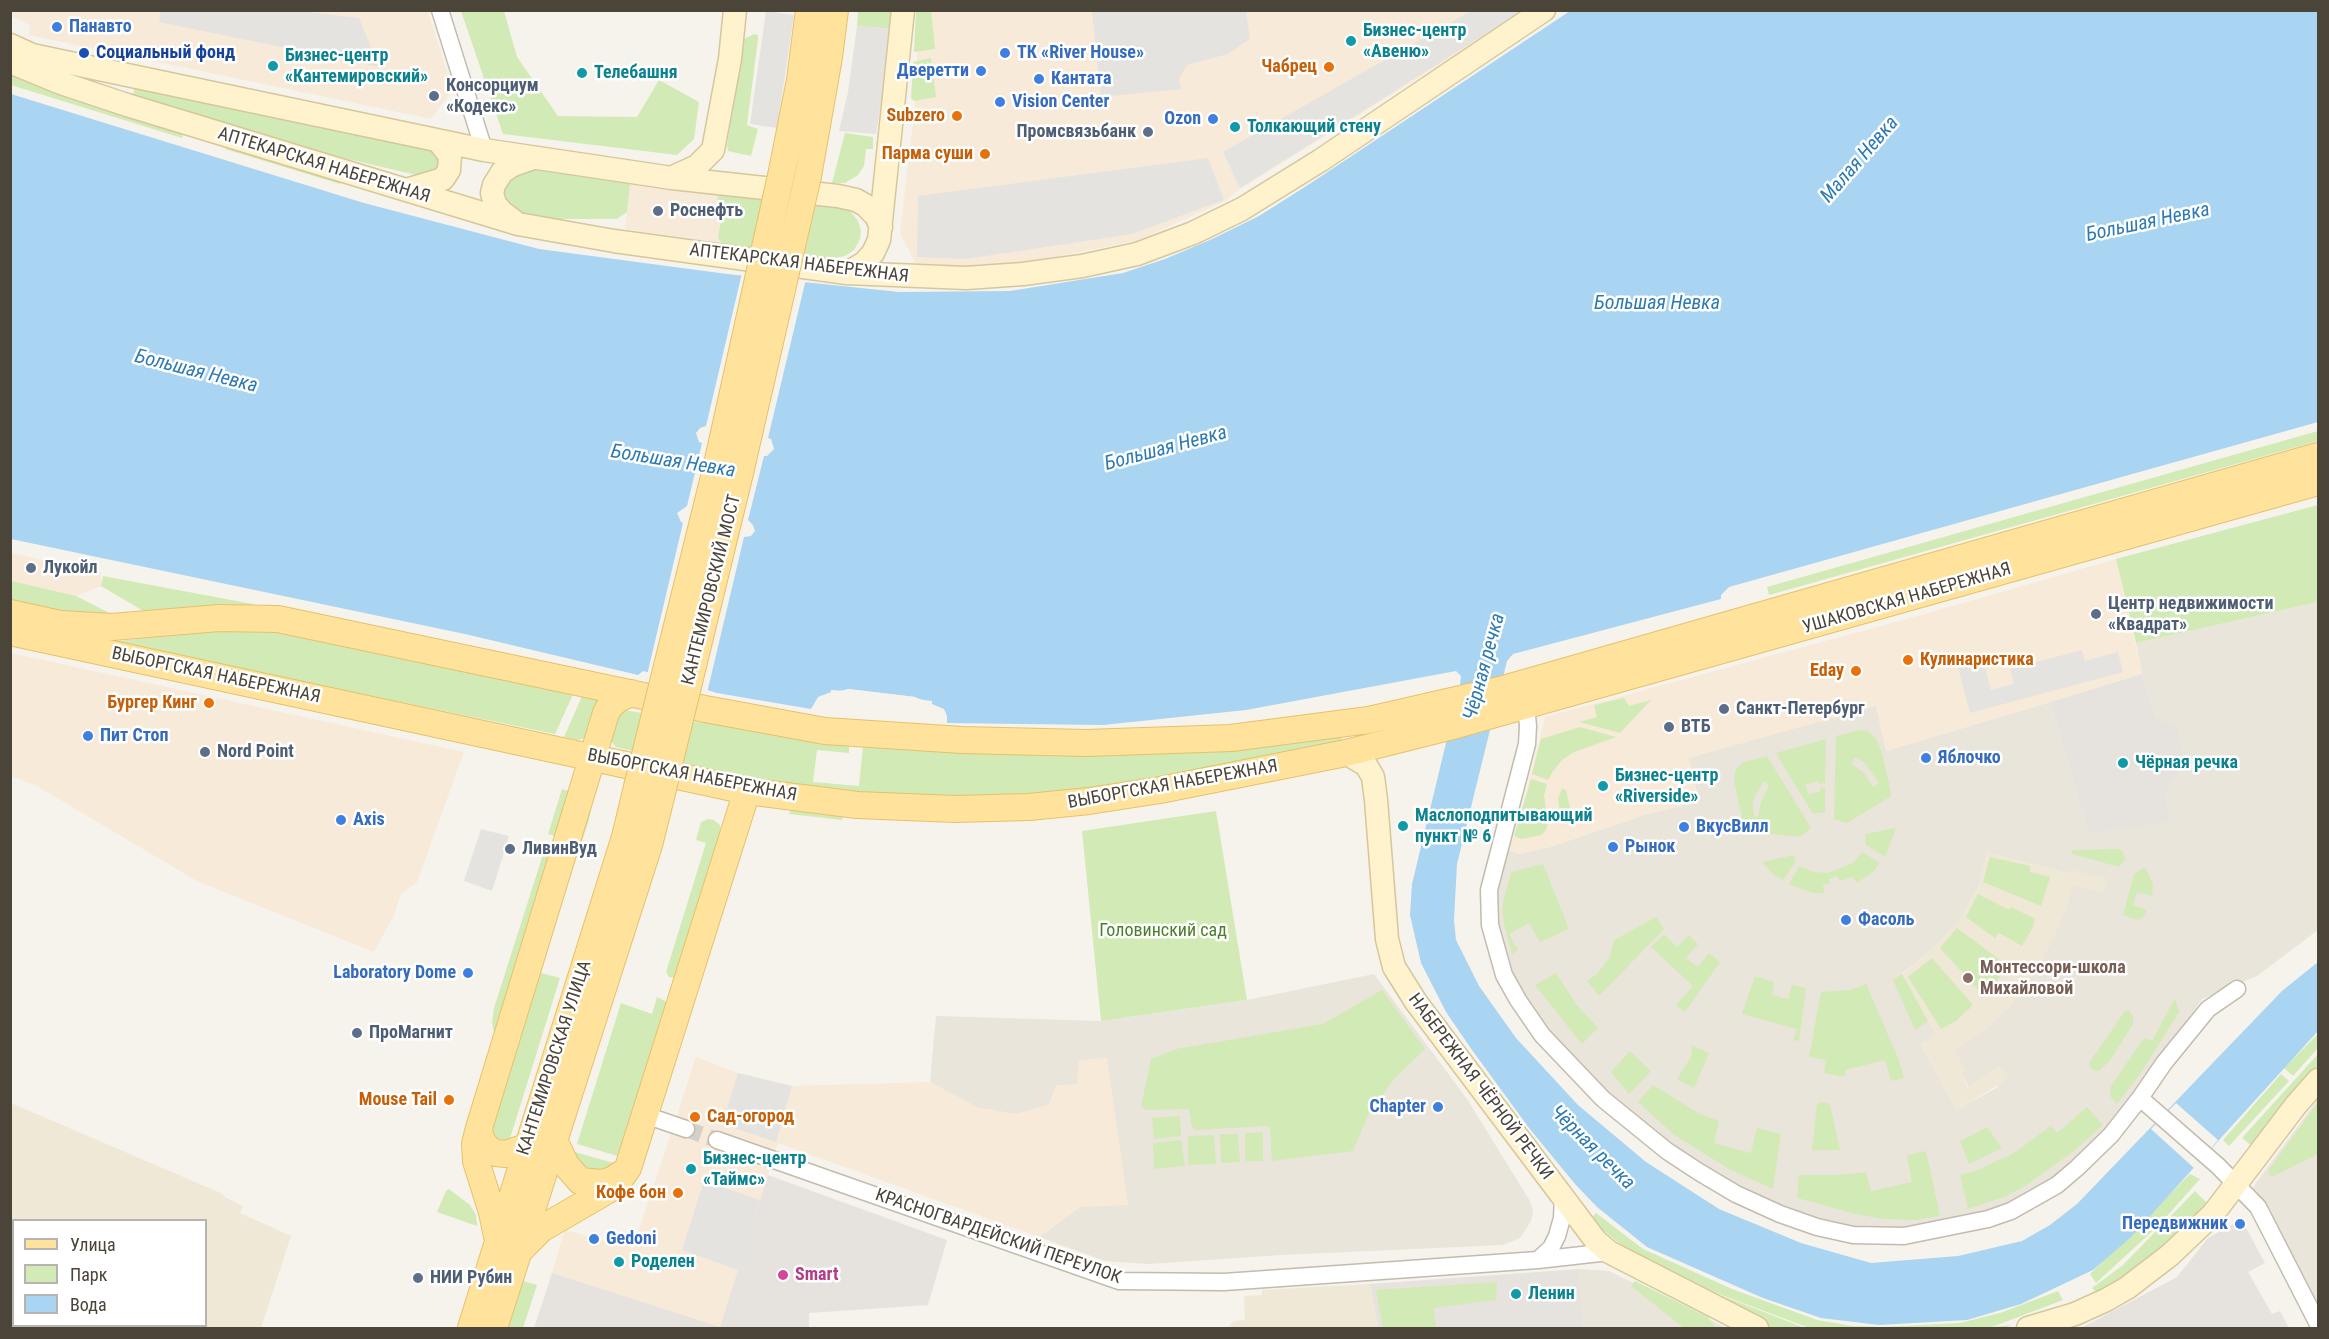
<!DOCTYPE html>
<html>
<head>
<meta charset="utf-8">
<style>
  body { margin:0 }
  #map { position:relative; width:2329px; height:1339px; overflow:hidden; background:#f6f3ec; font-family:"Roboto Condensed",sans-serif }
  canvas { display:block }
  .frame { position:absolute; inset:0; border:12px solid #4b4439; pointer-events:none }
  .legend { position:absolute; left:12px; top:1219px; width:195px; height:108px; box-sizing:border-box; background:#fff; border:2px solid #b7b4b0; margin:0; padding:8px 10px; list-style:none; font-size:18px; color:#4b4439 }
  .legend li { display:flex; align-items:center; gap:12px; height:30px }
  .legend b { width:30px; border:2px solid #b7b4b0 }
</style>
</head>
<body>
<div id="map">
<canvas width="2329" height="1339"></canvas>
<div class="frame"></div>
<ul class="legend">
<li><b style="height:8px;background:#ffe39c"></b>Улица</li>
<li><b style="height:16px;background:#d2eab5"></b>Парк</li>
<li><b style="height:16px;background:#a9d4f2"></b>Вода</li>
</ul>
</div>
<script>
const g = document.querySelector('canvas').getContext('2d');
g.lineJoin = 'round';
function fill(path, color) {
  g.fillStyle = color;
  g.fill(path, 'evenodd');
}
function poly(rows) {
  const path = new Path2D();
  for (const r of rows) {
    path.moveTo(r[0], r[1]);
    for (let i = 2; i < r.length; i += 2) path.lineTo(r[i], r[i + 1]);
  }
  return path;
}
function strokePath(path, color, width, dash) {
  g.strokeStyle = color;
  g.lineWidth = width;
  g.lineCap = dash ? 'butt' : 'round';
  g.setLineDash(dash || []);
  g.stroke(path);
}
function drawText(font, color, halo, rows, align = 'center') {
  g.font = font + ' "Roboto Condensed",sans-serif';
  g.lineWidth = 5;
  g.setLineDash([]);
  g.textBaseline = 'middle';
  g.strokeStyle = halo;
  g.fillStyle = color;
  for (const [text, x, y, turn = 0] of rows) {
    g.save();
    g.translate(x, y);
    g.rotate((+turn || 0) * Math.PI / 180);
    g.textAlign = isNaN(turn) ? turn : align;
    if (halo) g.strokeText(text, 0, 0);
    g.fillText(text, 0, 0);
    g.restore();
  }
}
fill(poly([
  [2318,602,2318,930,2257,976,2202,999,2128,1106,2057,1180,2018,1201,1979,1217,1916,1228,1858,1230,1781,1208,1746,1191,1680,1153,1606,1094,1551,1034,1529,1004,1506,963,1498,932,1495,903,1509,850,1519,854,1550,847,1644,815,1699,801,1688,758,1876,705,1886,751,2050,702,2089,834,2170,820,2166,793,2184,766,2156,718,2142,674,2136,643],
  [1987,853,2074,875,2074,870,2104,892,2072,885,2066,908,2041,962,2009,1007,1983,1031,1954,1051,1965,1070,1961,1074,1969,1087,1999,1066,1998,1087,1956,1110,1921,1044,1937,1036,1902,974,1934,948,1959,921,1979,886],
  [1374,974,1467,1099,1530,1201,1533,1211,1531,1221,1520,1238,1503,1245,1281,1255,1149,1264,1105,1261,1039,1237,1080,1207,1077,1084,1056,1086,1049,1105,1016,1114,978,1108,930,1082,936,1016,1101,1021,1247,1000],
  [2318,1099,2318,1314,2253,1187],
  [1579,1269,1609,1271,1727,1328,1584,1328]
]), '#eae5da');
fill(poly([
  [10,11,428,11,453,90,431,119,29,35,30,25,11,16],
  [919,11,1526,11,1237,191,1227,200,1139,240,1040,260,968,267,916,264,900,233,915,105],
  [630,184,718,196,717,203,722,213,718,238,720,243,625,229],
  [11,553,101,573,101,586,76,596,11,582],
  [2116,559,2142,674,1886,751,1876,706,1689,758,1699,801,1644,815,1550,847,1519,854,1509,850,1525,797,1545,717,1925,614],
  [11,653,464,752,417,882,401,894,394,915,374,952,197,881,35,785,11,776],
  [696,1057,738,1073,792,1086,930,1082,978,1108,1016,1114,1049,1105,1056,1086,1077,1084,1079,1060,1107,1058,1128,1205,1080,1207,1039,1237,778,1143,720,1328,552,1273,565,1230,633,1248]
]), '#f7ead8');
fill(poly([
  [2142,674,2156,718,2178,729,2184,766,2166,793,2170,821,2089,834,2050,702],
  [768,1175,947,1240,928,1305,809,1313,809,1328,534,1328,552,1273,720,1327],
  [2237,1222,2244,1224,2265,1263,2248,1272,2272,1314,2280,1311,2289,1328,2081,1328,2177,1277,2208,1238],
  [1579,1269,1584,1328,1378,1328,1370,1284]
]), '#e6e2dd');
fill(poly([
  [1987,853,2073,875,2074,870,2107,879,2104,892,2072,886,2066,908,2054,938,2029,982,2009,1007,1983,1031,1954,1051,1966,1071,1961,1075,1968,1087,1999,1066,2010,1078,1956,1110,1921,1044,1936,1035,1902,975,1934,948,1959,921,1979,886],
  [11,1103,223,1194,223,1196,243,1206,240,1213,291,1236,261,1328,66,1328,59,1326,206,1326,206,1220,14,1220,13,1305,11,1304],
  [1370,1284,1378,1328,1228,1328,1233,1321,1245,1320,1244,1296,1262,1295,1262,1290]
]), '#efe8d6');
fill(poly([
  [931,10,935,49,914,52,916,12],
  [461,11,504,11,517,57,558,116,637,117,659,80,699,102,694,139,677,155,503,134],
  [858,11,893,11,892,29,857,26],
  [754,34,758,35,758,39,747,125,758,129,751,156,728,151,727,145,744,39],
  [931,58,936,97,914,101,911,98,913,62],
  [10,70,184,131,182,138,14,86,11,85],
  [137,86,436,151,446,163,429,178,284,144,133,96,134,89],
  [845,133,873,137,873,149,866,149,864,166,858,175,845,183,832,183],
  [227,144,341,179,340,184,225,149],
  [529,169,847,207,858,221,861,230,860,239,854,250,845,256,834,258,723,246,718,238,722,214,717,203,718,196,630,184,627,212,617,219,552,219,518,212,511,208,502,195,504,181],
  [2318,431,2318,441,1769,595,1767,587],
  [2318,505,2318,602,2136,643,2116,559],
  [103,576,253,604,255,607,152,616,101,586],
  [11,581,76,596,123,620,101,619,11,600],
  [255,630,286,633,574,692,555,734,116,643,117,641,222,631],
  [583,694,597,698,600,702,586,738,577,740,564,737],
  [1624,698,1629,706,1651,700,1620,733,1579,722,1597,717,1594,705],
  [624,710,701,723,715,721,777,734,849,746,849,753,817,750,813,782,859,786,863,747,1021,754,1341,735,1342,742,1221,768,1053,796,951,797,852,793,752,779,616,747,609,739,615,716],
  [1580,727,1616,737,1574,752,1562,760,1553,771,1548,780,1532,774,1541,739],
  [1860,730,1868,731,1877,740,1882,753,1891,792,1890,797,1847,823,1834,819,1836,736],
  [1854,757,1864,762,1879,783,1873,787,1864,773,1852,764],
  [1826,739,1825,783,1819,784,1818,781,1805,785,1808,794,1820,792,1820,788,1825,787,1825,812,1813,814,1776,753],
  [1767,756,1811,828,1800,837,1752,832,1743,822,1734,780,1736,769,1744,762],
  [1764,781,1769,785,1761,802,1758,816,1754,817,1753,804,1755,796],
  [1531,779,1547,784,1544,796,1548,823,1546,830,1541,835,1522,839,1514,836],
  [1562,788,1566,790,1573,821,1565,825,1560,813,1558,799],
  [562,789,572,792,559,837,548,834],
  [590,804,592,804,589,820,554,925],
  [791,808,816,813,843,815,842,820,789,814],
  [1216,811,1247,1000,1101,1021,1082,831],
  [708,819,714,820,720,825,721,833,675,978,669,977,666,972,706,843,696,840,701,822],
  [1896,828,1885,857,1866,845,1865,834],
  [545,848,554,850,495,1038,492,1022,494,1008],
  [2116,849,2123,851,2125,859,2119,867,2072,854,2072,850],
  [1862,852,1880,863,1873,872,1857,883,1853,877,1840,881,1837,876,1829,879,1830,883,1823,885,1824,893,1813,893,1789,884,1799,866,1813,872,1829,873,1854,862],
  [1794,855,1796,861,1783,880,1774,875,1762,862],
  [1990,857,2030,866,2030,872,2050,877,2041,906,1983,882],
  [1543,864,1569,929,1540,942,1529,923,1509,934,1518,950,1512,954,1504,924,1502,907,1511,872],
  [2145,867,2153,884,2152,896,2137,892,2133,905,2147,910,2142,919,2137,920,2123,915,2134,874],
  [1978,894,2009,910,2011,907,2035,919,2032,929,2022,946,1999,933,1995,938,1966,917],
  [1656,917,1664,929,1599,996,1587,981,1597,974,1610,957,1614,940],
  [1957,928,2008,966,1992,987,1983,995,1940,948],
  [1664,934,1677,947,1689,935,1698,944,1686,958,1698,967,1709,953,1720,962,1685,1012,1676,1005,1693,986,1651,947],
  [1932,958,1973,1005,1956,1021,1941,1029,1908,977],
  [537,972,560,978,507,1148,500,1149,487,1130],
  [1556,973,1576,1004,1598,1028,1582,1044,1535,985],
  [1902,974,1928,1021,1915,1030,1893,980],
  [1755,976,1774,982,1772,995,1788,999,1792,985,1806,988,1799,1041,1793,1040,1797,1029,1742,1014],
  [1866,984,1898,1058,1904,1078,1891,1081,1885,1060,1845,1070,1845,1077,1824,1073,1826,1060,1809,1057,1821,992,1850,990],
  [1382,990,1425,1049,1393,1080,1383,1095,1376,1097,1353,1151,1272,1161,1270,1129,1267,1126,1196,1130,1192,1127,1189,1109,1146,1110,1141,1106,1151,1059,1176,1049,1323,1024],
  [657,997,665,1001,667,1004,621,1157,577,1144,621,1003,652,1014],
  [2175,998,2179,1012,2141,1073,2117,1104,2110,1096,2111,1086,2144,1038,2152,1041],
  [2125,1011,2129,1011,2133,1016,2133,1024,2111,1059,2099,1071,2094,1071,2090,1067,2089,1063],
  [2318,1034,2318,1048,2293,1076,2284,1068],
  [1692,1045,1709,1053,1694,1088,1677,1079,1691,1057],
  [1630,1051,1651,1071,1629,1094,1611,1072],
  [2318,1054,2318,1066,2287,1101,2253,1147,2242,1138],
  [2281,1074,2289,1081,2229,1146,2223,1140],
  [1653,1085,1698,1113,1719,1121,1714,1143,1751,1153,1757,1128,1781,1134,1773,1189,1729,1169,1673,1134,1638,1102],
  [1821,1102,1830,1104,1840,1150,1812,1150,1817,1104],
  [2318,1102,2318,1154,2271,1177,2268,1171],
  [2087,1107,2103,1125,2074,1151,2025,1186,2004,1197,1968,1209,1960,1175,1978,1170,2014,1153,2051,1126,2057,1133],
  [1180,1116,1181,1136,1154,1139,1152,1118],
  [1987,1127,2002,1148,1969,1164,1960,1141],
  [1263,1132,1263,1161,1245,1161,1245,1133],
  [1220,1134,1238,1134,1240,1162,1221,1163],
  [1214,1135,1216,1164,1188,1165,1188,1136],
  [1181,1140,1185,1166,1154,1169,1153,1143],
  [1926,1151,1940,1216,1917,1220,1883,1219,1856,1214,1797,1198,1799,1175,1840,1175,1866,1172,1871,1191,1912,1182,1907,1155],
  [575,1152,617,1164,593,1177,575,1160],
  [2190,1174,2200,1179,2158,1226,2096,1283,2090,1274],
  [449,1189,470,1205,476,1215,477,1226,437,1212,446,1191],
  [2195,1191,2208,1204,2187,1230,2102,1297,2092,1288,2123,1265],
  [1596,1213,1643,1249,1732,1289,1817,1320,1853,1326,1883,1327,1960,1323,2000,1313,2058,1291,2063,1300,1992,1327,2013,1325,2004,1328,1809,1328,1714,1292,1650,1261,1623,1246,1590,1220],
  [1590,1221,1622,1247,1650,1263,1720,1295,1805,1328,1769,1328,1695,1294,1636,1264],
  [523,1281,537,1285,523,1328,508,1328],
  [1635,1281,1708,1317,1716,1328,1684,1328,1631,1286],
  [1497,1282,1496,1300,1434,1308,1436,1328,1383,1328,1376,1290]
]), '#d2eab5');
fill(poly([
  [161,10,291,10,359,18,379,67,159,22],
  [766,11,794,15,777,128,750,124],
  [1092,11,1246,11,1250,39,1228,54,1187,65,1179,79,1181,89,1101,97],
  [1471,11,1522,11,1240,188,1223,152],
  [857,26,892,29,876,134,839,131,848,92],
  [1208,158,1224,200,1132,234,966,259,917,257,918,196],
  [2082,650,2085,661,2118,652,2123,672,1970,713,1956,660,1981,653,1991,690,2014,684,2010,669],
  [481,829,509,836,492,891,464,881],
  [738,1073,792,1086,776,1142,722,1124],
  [704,1181,760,1200,738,1270,682,1250]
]), '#e5e3e0');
fill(poly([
  [1570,11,2318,11,2318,422,1729,587,1721,595,1721,599,1513,654,1507,661,1457,864,1454,920,1456,940,1479,986,1516,1038,1578,1105,1646,1162,1719,1209,1801,1243,1871,1263,1958,1256,2022,1241,2050,1225,2077,1204,2282,991,2318,962,2318,1031,2131,1237,2093,1270,2021,1304,1967,1320,1879,1325,1821,1318,1763,1298,1647,1247,1597,1207,1575,1184,1529,1128,1472,1050,1446,1012,1421,963,1410,915,1412,884,1460,685,1461,676,1456,671,1246,710,1103,725,947,723,947,716,944,709,932,704,932,701,917,699,915,697,848,689,845,691,831,690,831,692,818,697,811,709,717,693,704,689,702,685,643,671,638,675,465,634,11,539,11,94,364,203,539,249,727,274,899,292,1010,291,1123,273,1165,259,1210,240,1259,216,1308,185]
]), '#a9d4f2');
fill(poly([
  [742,273,806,279,768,438,771,439,774,449,767,456,764,456,748,520,753,525,755,531,751,536,744,537,707,693,700,688,647,675,683,523,681,522,677,513,687,506,702,443,699,442,696,433,700,428,706,426],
  [848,689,915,697,922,700,921,702,914,700,848,692,839,694,840,691],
  [2176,1103,2218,1140,2194,1168,2151,1129]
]), '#f6f3ec');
strokePath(poly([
  [686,1129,717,1140]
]), '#d4d0c8', 16, [16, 8]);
const street = poly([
  [440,10,484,150],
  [1526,706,1528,726,1527,744,1489,890,1490,925,1504,975,1518,1000,1542,1035,1603,1099,1667,1151,1699,1172,1736,1194,1780,1214,1817,1227,1853,1235,1904,1236,1988,1219,2011,1211,2057,1185,2077,1168,2111,1135,2140,1098,2164,1063,2208,1009,2237,989],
  [2140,1098,2218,1166,2258,1207,2318,1324],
  [645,1115,686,1129],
  [717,1140,1119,1281,1224,1282,1538,1260,1609,1252],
  [1538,1260,1551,1248,1557,1236,1562,1218,1563,1197]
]);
const secondary = poly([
  [10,45,32,55,484,150,672,178,838,196,856,200,865,205,876,216,881,227],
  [10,62,61,83,127,105,518,224,614,241,847,273,966,278,1023,274,1082,266,1137,254,1193,233,1242,209,1321,160,1544,10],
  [673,177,697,166,713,150,730,59,735,10],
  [406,190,443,179,449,170,450,156,439,142],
  [514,221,502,212,495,204,492,193,494,185,502,172,511,166,533,158],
  [847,273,864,263,873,253,879,240,903,10],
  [1346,753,1366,765,1373,777,1376,800,1387,939,1394,967,1416,1002,1596,1241,1609,1252,1757,1328],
  [2028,1328,2075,1314,2106,1300,2127,1288,2170,1255,2213,1214,2296,1105,2318,1080]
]);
const primary = poly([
  [782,171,800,80,809,10],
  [808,176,829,57,835,10],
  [10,613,60,624,112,627,219,618,278,619,705,709,825,731,962,740,1086,743,1231,738,1369,720,1500,690,2318,456],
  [10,632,747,791,857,805,955,809,1029,807,1089,801,1160,790,1346,753,1449,727,2318,482],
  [479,1128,481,1139,487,1148,496,1153,506,1154,526,1147],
  [555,1142,566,1165,580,1181,602,1183,612,1180,621,1174],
  [498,1241,492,1212,476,1161,475,1144,479,1128,606,713,610,706,618,699,631,693],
  [520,1250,541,1229,615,1186,628,1168,747,791],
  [471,1328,625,837,637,787],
  [494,1328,649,845,662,793]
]);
strokePath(street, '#c2bbae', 19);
strokePath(secondary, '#d6c79b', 25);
strokePath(primary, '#e6c16a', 28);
strokePath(street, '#fff', 16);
strokePath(secondary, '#fff3cd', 22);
strokePath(primary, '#ffe39c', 26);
const primaryBridge = poly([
  [637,787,716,469,782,171],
  [662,793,740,473,808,176]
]);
strokePath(primaryBridge, '#e6c16a', 28, []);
strokePath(primaryBridge, '#ffe39c', 26);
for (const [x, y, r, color] of [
  [57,27,6,"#3f7fe0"],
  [1351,41,6,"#0f9aa8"],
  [84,53,6,"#1a4fb4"],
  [1005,53,6,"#3f7fe0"],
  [273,66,6,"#0f9aa8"],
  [1329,67,6,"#e8710a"],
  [981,71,6,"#3f7fe0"],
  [582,73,6,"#0f9aa8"],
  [1039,79,6,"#3f7fe0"],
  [434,96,6,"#5c6f8a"],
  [1000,102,6,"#3f7fe0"],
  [957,116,6,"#e8710a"],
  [1213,119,6,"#3f7fe0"],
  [1235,127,6,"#0f9aa8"],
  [1148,132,6,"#5c6f8a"],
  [985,154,6,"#e8710a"],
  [658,211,6,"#5c6f8a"],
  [31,568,6,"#5c6f8a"],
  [2096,614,6,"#5c6f8a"],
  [1908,660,6,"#e8710a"],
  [1856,671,6,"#e8710a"],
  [209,703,6,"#e8710a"],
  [1724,709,6,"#5c6f8a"],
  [1669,727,6,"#5c6f8a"],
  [88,736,6,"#3f7fe0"],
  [205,752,6,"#5c6f8a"],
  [1926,758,6,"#3f7fe0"],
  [2123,763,6,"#0f9aa8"],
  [1603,786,6,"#0f9aa8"],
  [341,820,6,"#3f7fe0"],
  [1403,826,6,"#0f9aa8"],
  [1684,827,6,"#3f7fe0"],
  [1613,847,6,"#3f7fe0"],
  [510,849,6,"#5c6f8a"],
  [1846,920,6,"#3f7fe0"],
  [468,973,6,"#3f7fe0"],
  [1968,978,6,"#8d6e63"],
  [357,1033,6,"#5c6f8a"],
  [449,1100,6,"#e8710a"],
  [1438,1107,6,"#3f7fe0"],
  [695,1117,6,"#e8710a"],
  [691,1169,6,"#0f9aa8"],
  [678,1193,6,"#e8710a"],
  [2240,1224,6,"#3f7fe0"],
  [594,1239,6,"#3f7fe0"],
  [619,1262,6,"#0f9aa8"],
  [783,1275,6,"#d1479c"],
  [418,1278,6,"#5c6f8a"],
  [1516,1294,6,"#0f9aa8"]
]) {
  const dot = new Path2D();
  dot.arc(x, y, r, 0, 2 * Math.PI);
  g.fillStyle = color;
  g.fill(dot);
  strokePath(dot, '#fff', 2);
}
drawText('bold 18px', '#366cbe', '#fff', [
  ["Панавто",69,27],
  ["ТК «River House»",1017,53],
  ["Дверетти",969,71,"right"],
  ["Кантата",1051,79],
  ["Vision Center",1012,102],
  ["Ozon",1201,119,"right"],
  ["Пит Стоп",100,736],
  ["Яблочко",1938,758],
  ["Axis",353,820],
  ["ВкусВилл",1696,827],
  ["Рынок",1625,847],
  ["Фасоль",1858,920],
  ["Laboratory Dome",456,973,"right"],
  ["Chapter",1426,1107,"right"],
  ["Передвижник",2228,1224,"right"],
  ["Gedoni",606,1239]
], 'left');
drawText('bold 18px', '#0d838f', '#fff', [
  ["Бизнес-центр",1363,31],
  ["«Авеню»",1363,52],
  ["Бизнес-центр",285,56],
  ["«Кантемировский»",285,77],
  ["Телебашня",594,73],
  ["Толкающий стену",1247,127],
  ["Чёрная речка",2135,763],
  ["Бизнес-центр",1615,776],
  ["«Riverside»",1615,797],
  ["Маслоподпитывающий",1415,816],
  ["пункт № 6",1415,837],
  ["Бизнес-центр",703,1159],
  ["«Таймс»",703,1180],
  ["Роделен",631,1262],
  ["Ленин",1528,1294]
], 'left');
drawText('bold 18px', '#164399', '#fff', [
  ["Социальный фонд",96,53]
], 'left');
drawText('bold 18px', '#c56008', '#fff', [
  ["Чабрец",1317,67],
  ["Subzero",945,116],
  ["Парма суши",973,154],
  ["Кулинаристика",1920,660,"left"],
  ["Eday",1844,671],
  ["Бургер Кинг",197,703],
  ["Mouse Tail",437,1100],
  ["Сад-огород",707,1117,"left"],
  ["Кофе бон",666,1193]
], 'right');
drawText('bold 18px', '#4e5e75', '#fff', [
  ["Консорциум",446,86],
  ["«Кодекс»",446,107],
  ["Промсвязьбанк",1136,132,"right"],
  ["Роснефть",670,211],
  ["Лукойл",43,568],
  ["Центр недвижимости",2108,604],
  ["«Квадрат»",2108,625],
  ["Санкт-Петербург",1736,709],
  ["ВТБ",1681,727],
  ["Nord Point",217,752],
  ["ЛивинВуд",522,849],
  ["ПроМагнит",369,1033],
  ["НИИ Рубин",430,1278]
], 'left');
drawText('18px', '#4b4439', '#fff', [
  ["АПТЕКАРСКАЯ НАБЕРЕЖНАЯ",324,166,17],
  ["АПТЕКАРСКАЯ НАБЕРЕЖНАЯ",799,264,7],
  ["КАНТЕМИРОВСКИЙ МОСТ",712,590,-76],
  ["УШАКОВСКАЯ НАБЕРЕЖНАЯ",1907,599,-16],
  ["ВЫБОРГСКАЯ НАБЕРЕЖНАЯ",216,676,12],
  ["ВЫБОРГСКАЯ НАБЕРЕЖНАЯ",692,776,11],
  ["ВЫБОРГСКАЯ НАБЕРЕЖНАЯ",1173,785,-10],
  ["КАНТЕМИРОВСКАЯ УЛИЦА",555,1058,-72],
  ["НАБЕРЕЖНАЯ ЧЁРНОЙ РЕЧКИ",1480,1087,53],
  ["КРАСНОГВАРДЕЙСКИЙ ПЕРЕУЛОК",998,1237,19]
]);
drawText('18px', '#4a7f2a', '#fff', [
  ["Головинский сад",1163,931]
]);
drawText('bold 18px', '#785e54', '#fff', [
  ["Монтессори-школа",1980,968],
  ["Михайловой",1980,989]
], 'left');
drawText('bold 18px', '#b23c85', '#fff', [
  ["Smart",795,1275]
], 'left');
drawText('italic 20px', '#2e7ab2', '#fff', [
  ["Малая Невка",1860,160,-49],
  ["Большая Невка",2148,223,-12],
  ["Большая Невка",1657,304],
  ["Большая Невка",196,372,14],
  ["Большая Невка",1166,449,-15],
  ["Большая Невка",673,462,9],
  ["Чёрная речка",1485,667,-75],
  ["Чёрная речка",1592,1148,45]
]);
</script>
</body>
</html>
